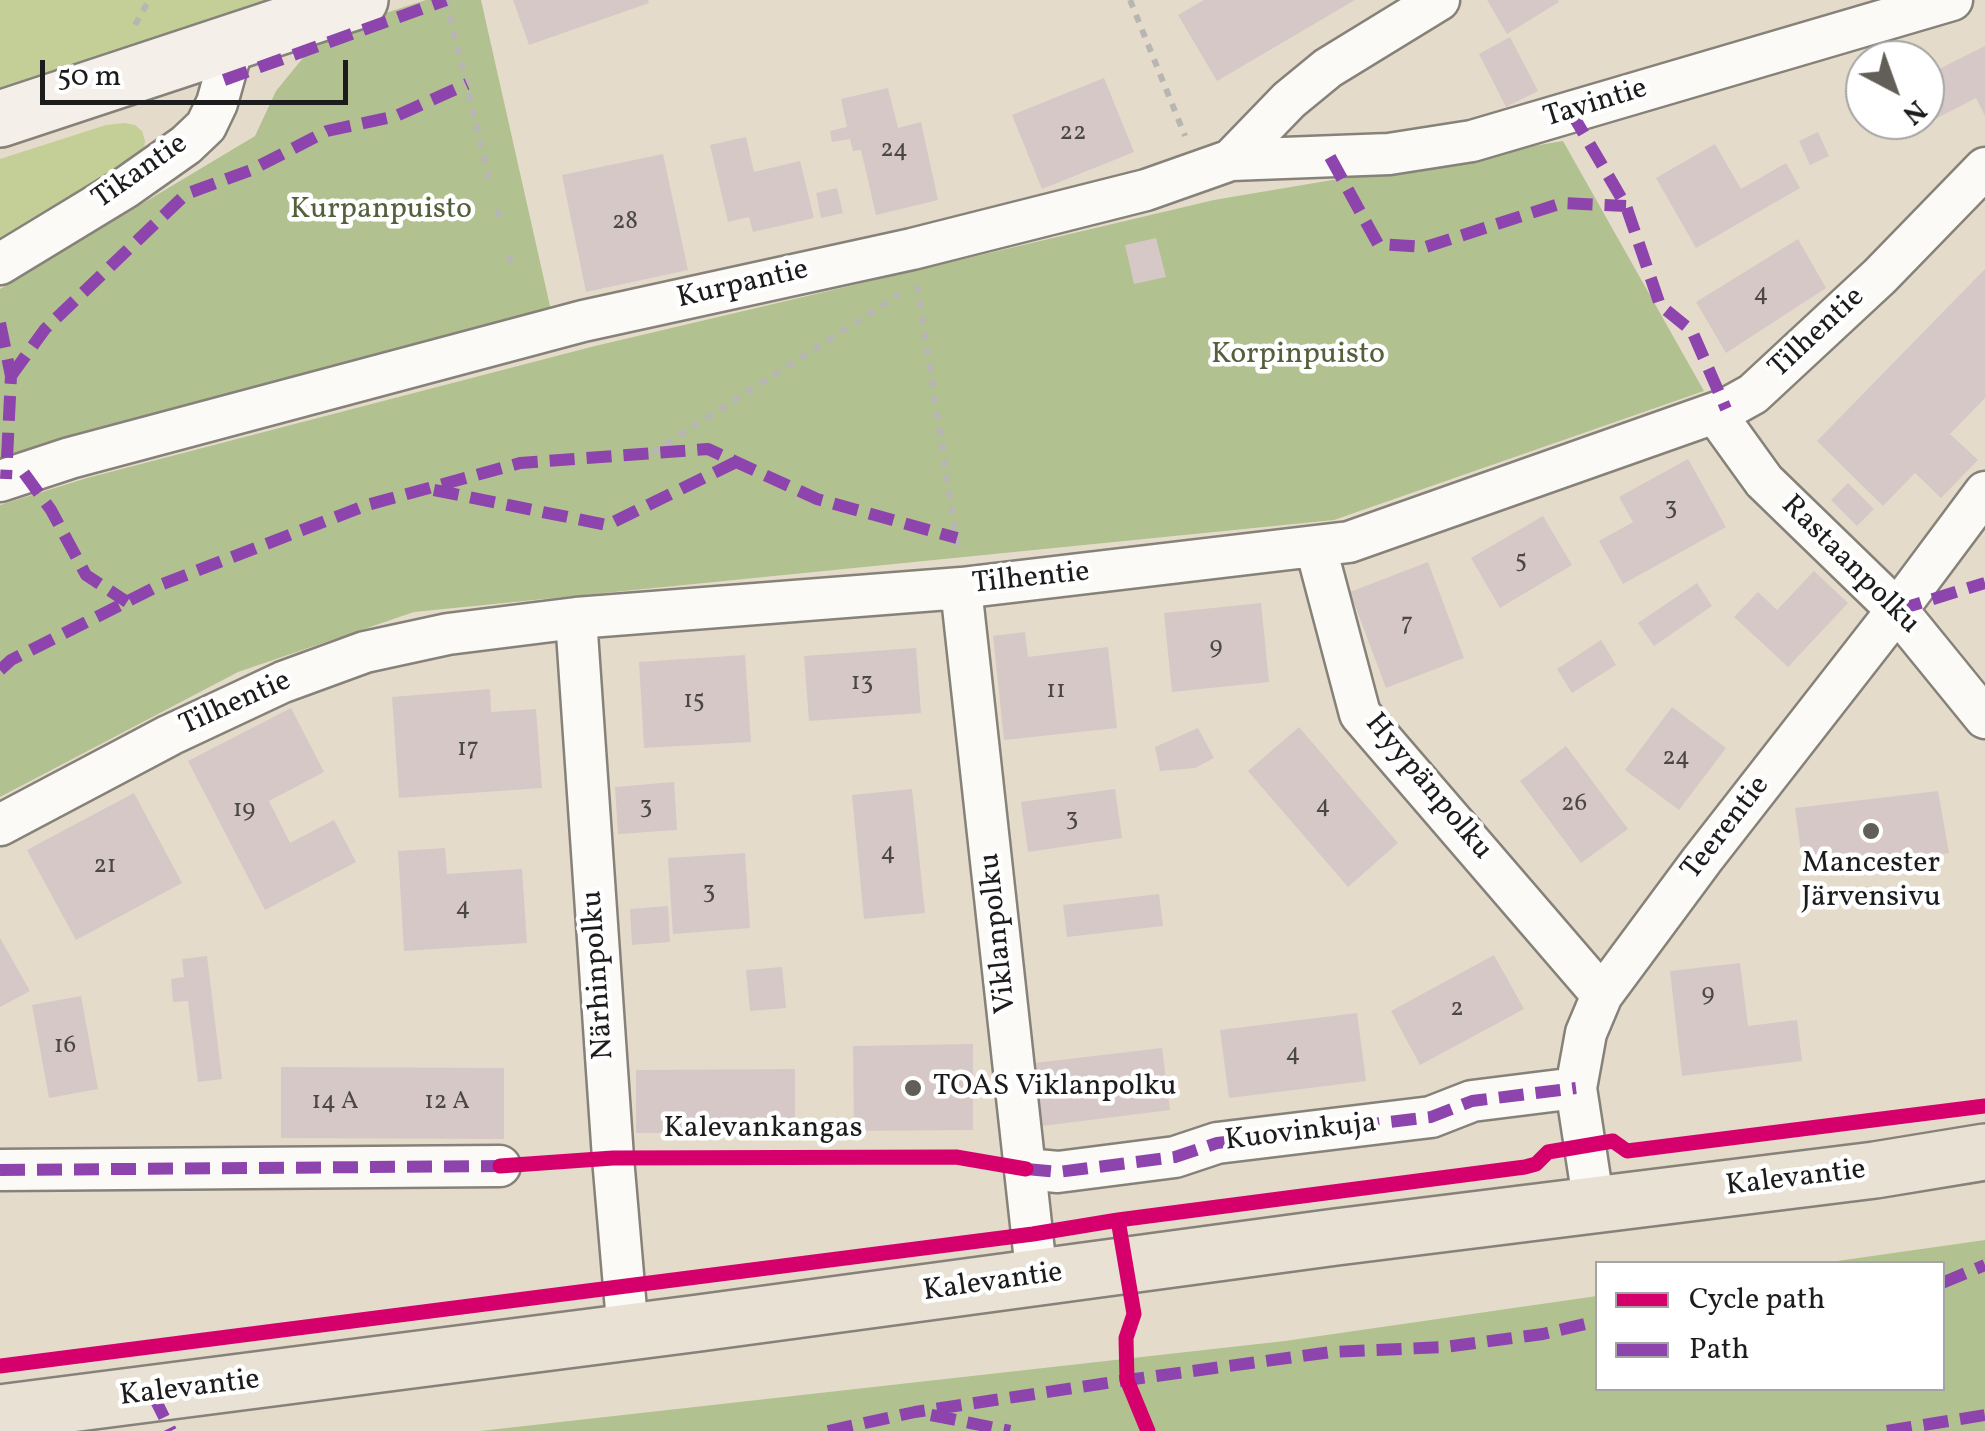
<!DOCTYPE html>
<html>
<head>
<meta charset="utf-8">
<style>
  body { margin:0 }
  #map { position:relative; width:1985px; height:1431px; overflow:hidden; background:#e5dbca; font-family:Vollkorn,serif }
  canvas { display:block }
  .legend { position:absolute; left:1595px; top:1261px; width:350px; height:130px; box-sizing:border-box; background:#fff; border:2px solid #a4a4a4; margin:0; padding:12px 18px; list-style:none; font-size:30px; color:#1c1c1c }
  .legend li { display:flex; align-items:center; gap:20px; height:50px }
  .legend b { width:50px; border:2px solid #a4a4a4 }
  .north { position:absolute; left:1845px; top:40px; width:100px; height:100px; box-sizing:border-box; background:#fff; border:2px solid #a4a4a4; border-radius:50%; rotate:139deg; font-size:28px; font-weight:700; line-height:40px; text-align:center; color:#1c1c1c }
  .north::after { content:''; display:block; margin:auto; width:35px; height:45px; background:#625f59; clip-path:polygon(50% 0,100% 100%,50% 72%,0 100%) }
  .scale { position:absolute; left:40px; top:60px; width:308px; height:45px; box-sizing:border-box; border:5px solid #1c1c1c; border-top:0; padding-left:12px; font-size:30px; line-height:35px; white-space:nowrap; color:#1c1c1c; -webkit-text-stroke:8px #fff; paint-order:stroke }
</style>
</head>
<body>
<div id="map">
<canvas width="1985" height="1431"></canvas>
<ul class="legend">
<li><b style="height:12px;background:#d6006c"></b>Cycle path</li>
<li><b style="height:12px;background:#8e44ad"></b>Path</li>
</ul>
<div class="north">N</div>
<div class="scale">50 m</div>
</div>
<script>
const g = document.querySelector('canvas').getContext('2d');
g.lineJoin = 'round';
function fill(path, color) {
  g.fillStyle = color;
  g.fill(path, 'evenodd');
}
function poly(rows) {
  const path = new Path2D();
  for (const r of rows) {
    path.moveTo(r[0], r[1]);
    for (let i = 2; i < r.length; i += 2) path.lineTo(r[i], r[i + 1]);
  }
  return path;
}
function strokePath(path, color, width, dash) {
  g.strokeStyle = color;
  g.lineWidth = width;
  g.lineCap = dash ? 'butt' : 'round';
  g.setLineDash(dash || []);
  g.stroke(path);
}
function drawText(font, color, halo, rows, align = 'center') {
  g.font = font + ' Vollkorn,serif';
  g.lineWidth = 9;
  g.setLineDash([]);
  g.textBaseline = 'middle';
  g.strokeStyle = halo;
  g.fillStyle = color;
  for (const [text, x, y, turn = 0] of rows) {
    g.save();
    g.translate(x, y);
    g.rotate((+turn || 0) * Math.PI / 180);
    g.textAlign = isNaN(turn) ? turn : align;
    if (halo) g.strokeText(text, 0, 0);
    g.fillText(text, 0, 0);
    g.restore();
  }
}
fill(poly([
  [0,0,285,0,0,97],
  [124,123,135,125,142,131,145,141,144,150,136,162,0,241,0,159,106,125]
]), '#c4cf97');
fill(poly([
  [426,0,481,0,552,315,0,467,0,289,255,136,276,91,307,53,342,27],
  [1563,141,1704,391,1334,520,414,612,238,672,0,797,0,505,87,478,591,347,1214,200],
  [1985,1240,1985,1431,480,1431,1285,1341,1597,1296,1598,1388,1942,1388,1942,1264,1823,1263]
]), '#b1c190');
fill(poly([
  [513,0,648,0,649,3,529,45],
  [1204,0,1355,0,1217,81,1178,15],
  [1487,0,1558,0,1559,2,1507,34],
  [1510,37,1538,91,1506,107,1479,54],
  [1985,46,1985,116,1976,98,1906,134,1898,120,1925,120,1925,76],
  [1104,78,1134,152,1042,189,1012,115],
  [888,88,898,128,921,122,938,200,876,215,861,150,853,151,850,139,832,142,830,131,847,127,841,99],
  [1818,132,1829,156,1810,165,1799,141],
  [746,137,754,172,800,161,814,218,753,232,749,217,728,222,710,145],
  [1715,144,1741,189,1786,163,1800,188,1696,248,1656,178],
  [663,154,688,270,586,292,562,175],
  [837,188,843,213,821,218,816,193],
  [1156,238,1166,277,1134,284,1125,245],
  [1798,239,1826,288,1726,353,1696,302],
  [1985,269,1985,398,1950,434,1978,460,1941,498,1915,473,1883,506,1817,441],
  [1688,459,1726,527,1623,584,1599,541,1633,522,1619,497],
  [1848,483,1874,509,1857,526,1831,500],
  [1543,516,1572,565,1500,608,1471,558],
  [1428,562,1464,658,1386,688,1350,592],
  [1814,571,1848,603,1788,667,1734,617,1758,592,1777,610],
  [1697,583,1712,606,1654,646,1638,623],
  [1261,603,1269,682,1172,692,1164,613],
  [1025,632,1028,657,1108,647,1117,728,1004,740,993,636],
  [1601,640,1616,665,1572,693,1557,669],
  [916,648,921,713,809,721,804,656],
  [745,655,751,742,644,748,639,662],
  [490,689,491,712,536,709,542,788,399,798,392,697],
  [1672,707,1726,748,1679,810,1625,770],
  [291,708,324,772,269,801,290,843,334,820,356,862,265,910,188,761],
  [1299,727,1398,843,1348,887,1248,771],
  [1198,728,1214,758,1195,768,1160,771,1155,747],
  [1566,746,1628,829,1581,863,1520,781],
  [674,782,677,830,618,834,615,787],
  [912,789,925,913,864,919,852,795],
  [1115,789,1122,838,1028,852,1021,802],
  [1938,791,1949,853,1804,874,1795,808],
  [134,793,182,883,76,940,27,850],
  [445,848,447,874,522,869,527,943,404,951,398,851],
  [745,853,750,928,673,934,668,858],
  [1159,894,1163,926,1067,937,1063,905],
  [668,906,670,942,632,945,630,909],
  [0,938,30,991,0,1007],
  [1494,955,1524,1009,1420,1065,1391,1011],
  [207,956,222,1079,198,1082,188,1001,173,1002,171,979,184,977,182,959],
  [1740,963,1748,1026,1797,1020,1802,1061,1682,1076,1670,971],
  [782,967,786,1008,750,1011,746,970],
  [81,996,98,1089,49,1098,32,1005],
  [1357,1013,1366,1081,1229,1098,1220,1030],
  [973,1044,973,1130,854,1131,853,1046],
  [1162,1048,1170,1110,1042,1126,1034,1063],
  [281,1067,504,1068,504,1139,281,1138],
  [795,1069,795,1133,636,1133,636,1070]
]), '#d6c8c6');
const street = poly([
  [1231,160,1389,154,1472,141,1952,0],
  [0,264,125,188,186,145,206,126,217,103,234,42],
  [1715,413,1764,481,1897,610,1985,718],
  [0,481,70,458,583,321,912,249,1146,190,1231,160,1289,100,1328,68,1439,0],
  [1316,548,1360,714,1602,995],
  [961,588,1037,1279],
  [576,618,613,1158,628,1333],
  [0,825,170,735,283,682,365,652,448,634,576,618,961,588,1349,542,1726,409,1753,394,1880,276,1985,168],
  [1026,1169,1058,1172,1175,1157,1217,1143,1431,1117,1472,1101,1576,1088],
  [0,1170,500,1166],
  [1594,1205,1576,1088,1586,1033,1602,995,1702,860,1897,610,1985,492]
]);
const secondary = poly([
  [0,119,360,0]
]);
const primary = poly([
  [0,1413,699,1323,1336,1237,1875,1170,1985,1152]
]);
strokePath(street, '#868179', 45);
strokePath(secondary, '#868179', 60);
strokePath(primary, '#868179', 60);
strokePath(poly([
  [446,0,491,186],
  [1130,0,1185,136],
  [135,25,149,0],
  [497,209,501,224],
  [509,255,513,270],
  [917,285,958,549],
  [652,453,897,296,896,293]
]), '#b8b6b3', 6, [8, 8]);
strokePath(street, '#fbfaf7', 40);
strokePath(secondary, '#f4efe9', 55);
strokePath(primary, '#e9e1d4', 55);
strokePath(poly([
  [224,80,446,0],
  [1571,112,1626,206,1660,305,1692,331,1726,409],
  [1330,157,1378,244,1426,247,1562,203,1626,206],
  [0,323,11,376,6,479],
  [11,376,45,329,186,194,251,170,327,131,396,116,467,84],
  [24,473,51,510,86,575,127,602],
  [434,490,607,525,736,462],
  [1897,610,1985,583],
  [0,670,11,660,160,585,367,505,520,463,708,449,817,499,957,538],
  [1026,1169,1058,1172,1175,1157,1217,1143,1431,1117,1472,1101,1576,1088],
  [0,1170,500,1166],
  [1942,1283,1985,1265],
  [153,1395,171,1431],
  [931,1415,1010,1431],
  [828,1431,915,1412,1127,1380,1331,1352,1445,1347,1543,1334,1598,1321],
  [1887,1431,1985,1415]
]), '#8e44ad', 12, [25, 12]);
strokePath(poly([
  [500,1166,613,1158,956,1157,1026,1169],
  [1118,1220,1134,1314,1126,1338,1127,1380,1148,1431],
  [0,1366,1033,1234,1118,1220,1525,1167,1536,1164,1548,1152,1613,1141,1627,1151,1985,1106]
]), '#d6006c', 15);
for (const [x, y, r, color] of [
  [1871,831,10,"#625f59"],
  [913,1088,10,"#625f59"]
]) {
  const dot = new Path2D();
  dot.arc(x, y, r, 0, 2 * Math.PI);
  g.fillStyle = color;
  g.fill(dot);
  strokePath(dot, '#fff', 4);
}
drawText('25px', '#4a4746', null, [
  ["22",1073,134],
  ["24",894,151],
  ["28",625,223],
  ["4",1761,295],
  ["3",1671,509],
  ["5",1521,562],
  ["7",1407,625],
  ["9",1216,648],
  ["13",862,684],
  ["11",1056,692],
  ["15",694,702],
  ["17",468,750],
  ["24",1676,759],
  ["26",1574,805],
  ["4",1323,807],
  ["3",646,808],
  ["19",244,811],
  ["3",1072,820],
  ["4",888,854],
  ["21",105,867],
  ["3",709,893],
  ["4",463,909],
  ["9",1708,995],
  ["2",1457,1010],
  ["16",65,1047],
  ["4",1293,1055],
  ["14 A",335,1103],
  ["12 A",447,1103]
]);
drawText('30px', '#1c1c1c', '#fff', [
  ["Tavintie",1596,105,-17],
  ["Tikantie",141,173,-35],
  ["Kurpantie",743,286,-13],
  ["Tilhentie",1818,334,-43],
  ["Rastaanpolku",1849,566,45],
  ["Tilhentie",1031,580,-6],
  ["Tilhentie",236,705,-24],
  ["Hyypänpolku",1427,788,50],
  ["Teerentie",1727,829,-52],
  ["Viklanpolku",1000,933,-96],
  ["Närhinpolku",600,975,-94],
  ["Kalevankangas",763,1130],
  ["Kuovinkuja",1301,1134,-7],
  ["Kalevantie",1796,1180,-7],
  ["Kalevantie",993,1284,-8],
  ["Kalevantie",190,1390,-7]
]);
drawText('30px', '#54603c', '#fff', [
  ["Kurpanpuisto",381,211],
  ["Korpinpuisto",1298,356]
]);
drawText('30px', '#1c1c1c', '#fff', [
  ["Mancester",1871,865],
  ["Järvensivu",1871,899],
  ["TOAS Viklanpolku",933,1088,"left"]
]);
</script>
</body>
</html>
